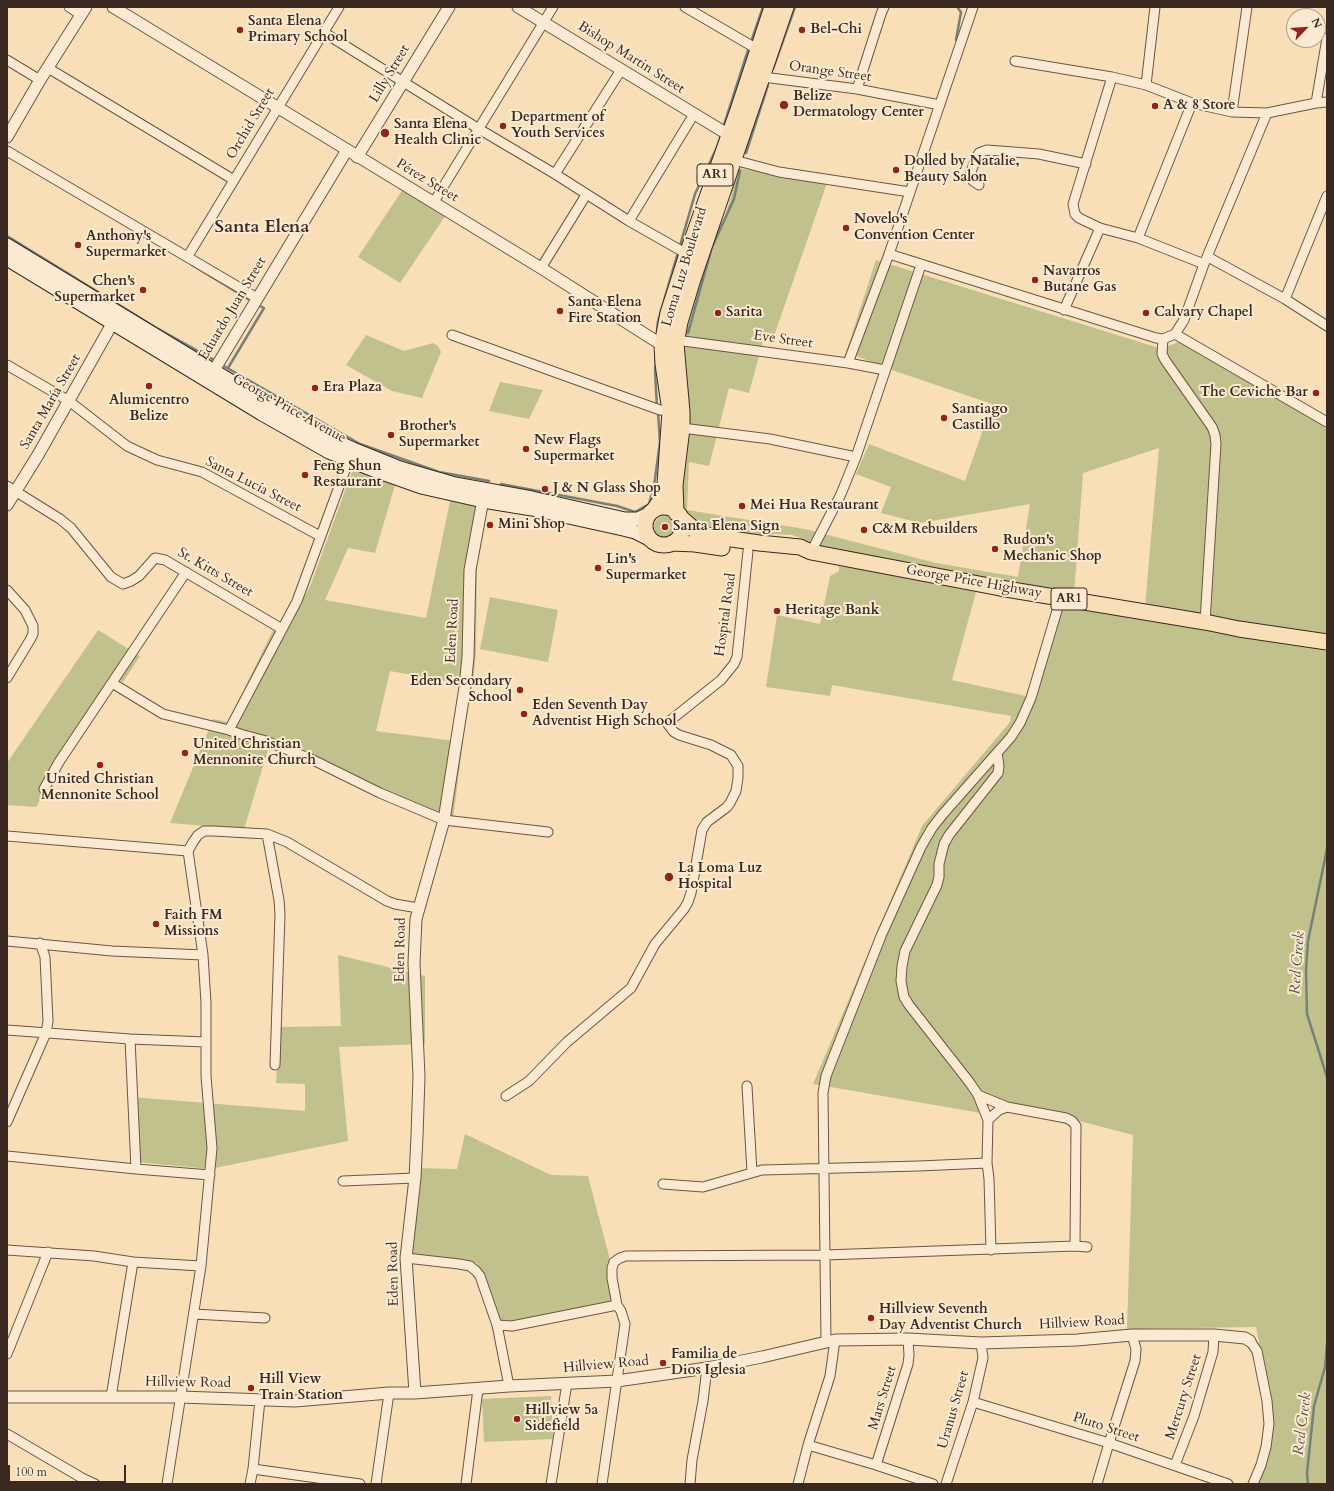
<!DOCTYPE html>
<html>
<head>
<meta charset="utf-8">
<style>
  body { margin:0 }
  #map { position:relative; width:1334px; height:1491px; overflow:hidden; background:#f9dfb8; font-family:Cardo,serif }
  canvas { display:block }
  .frame { position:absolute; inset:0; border:8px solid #3b2921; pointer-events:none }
  .north { position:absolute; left:1286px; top:8px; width:40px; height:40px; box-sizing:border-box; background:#fbead1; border:1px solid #ae9d8b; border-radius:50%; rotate:65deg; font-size:11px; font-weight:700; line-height:16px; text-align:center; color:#3b2921 }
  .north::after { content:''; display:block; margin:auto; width:14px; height:18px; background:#8f2418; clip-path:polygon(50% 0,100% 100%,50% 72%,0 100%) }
  .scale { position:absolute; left:8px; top:1465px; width:118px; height:18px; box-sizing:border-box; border:2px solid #3b2921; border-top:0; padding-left:5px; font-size:12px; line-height:14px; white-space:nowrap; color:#3b2921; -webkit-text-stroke:3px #fbead1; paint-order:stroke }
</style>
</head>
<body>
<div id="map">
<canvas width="1334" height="1491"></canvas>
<div class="frame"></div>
<div class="north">N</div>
<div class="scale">100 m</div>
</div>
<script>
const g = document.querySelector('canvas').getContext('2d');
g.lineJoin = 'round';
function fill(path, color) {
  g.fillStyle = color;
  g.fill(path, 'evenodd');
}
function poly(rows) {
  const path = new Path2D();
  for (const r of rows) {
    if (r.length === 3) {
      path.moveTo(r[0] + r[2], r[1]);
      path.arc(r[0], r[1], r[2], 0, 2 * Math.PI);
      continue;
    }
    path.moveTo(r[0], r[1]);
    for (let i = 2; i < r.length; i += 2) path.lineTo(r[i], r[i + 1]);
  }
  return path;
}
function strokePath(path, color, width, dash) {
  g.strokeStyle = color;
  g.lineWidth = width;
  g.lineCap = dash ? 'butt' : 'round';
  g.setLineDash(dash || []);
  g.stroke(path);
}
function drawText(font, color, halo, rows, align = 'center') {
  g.font = font + ' Cardo,serif';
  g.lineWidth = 4;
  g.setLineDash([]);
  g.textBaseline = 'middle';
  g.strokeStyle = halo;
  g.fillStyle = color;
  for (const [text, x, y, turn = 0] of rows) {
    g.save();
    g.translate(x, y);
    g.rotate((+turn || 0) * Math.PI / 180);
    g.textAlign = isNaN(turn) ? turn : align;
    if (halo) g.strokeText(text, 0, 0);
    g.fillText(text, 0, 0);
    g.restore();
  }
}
fill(poly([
  [738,168,827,183,773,339,764,337,749,393,729,388,709,466,689,462,687,510,805,529,936,563,1018,577,1030,504,920,523,881,513,891,487,856,474,869,444,965,481,992,404,892,370,846,352,876,260,1162,349,1178,342,1327,426,1327,637,1145,606,1159,448,1083,473,1074,595,839,553,792,535,774,534,762,537,706,530,687,515,681,504,683,340,686,322,713,240,724,218,731,197,733,182],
  [403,189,446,215,400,283,358,257],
  [366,335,404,351,433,343,438,346,441,352,422,398,392,391,346,365],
  [500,382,543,390,529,419,489,411],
  [353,469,395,485,375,553,348,548,325,600,426,618,450,501,484,508,471,563,477,564,476,651,473,686,390,671,376,731,463,742,453,819,271,740,244,829,170,823,213,719,228,722,273,630,284,637,311,584],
  [665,527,11],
  [839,566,853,567,976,592,952,680,1030,697,1059,604,1327,646,1327,1484,1256,1484,1270,1440,1269,1397,1256,1327,1127,1329,1133,1135,976,1094,981,1113,813,1084,922,826,1010,722,1011,716,832,685,830,696,766,687,777,615,820,624,830,576,839,571],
  [490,597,558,610,548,662,480,649],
  [98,630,140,656,123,682,111,675,36,807,7,805,7,763],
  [338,955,425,976,425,1044,339,1047,348,1141,210,1169,137,1162,132,1097,305,1111,305,1084,276,1083,279,1027,341,1026],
  [465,1134,551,1175,588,1176,610,1260,614,1302,501,1323,477,1263,411,1256,418,1168,457,1169],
  [551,1396,553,1439,484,1442,482,1399]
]), '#c0c18d');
strokePath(poly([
  [956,40,961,12,957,7],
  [751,42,763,7],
  [773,69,795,7],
  [723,128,749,47],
  [746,153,768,85],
  [7,236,155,327,216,361],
  [192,265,248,299],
  [657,331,658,321,695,194,717,147,721,135],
  [688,333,712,247,734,199,740,171],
  [656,358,655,371,657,407],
  [222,365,360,444,439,472,489,481],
  [228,368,264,308,260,306],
  [501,484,617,506,635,512,649,504,654,486,660,442,658,412],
  [1327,849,1308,941,1306,970,1307,1014,1327,1077],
  [1308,1484,1307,1473,1314,1406,1325,1367,1327,1344]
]), '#768177', 2.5);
const minor = poly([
  [69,7,81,15],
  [685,7,757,49],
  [323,32,479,129,555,174,629,221,687,254],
  [7,60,40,80],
  [1015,61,1112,77,1146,85,1192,103,1232,112,1267,113,1316,103,1327,102],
  [48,68,234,180],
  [763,77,857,89,940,105],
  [1112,77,1073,204,1075,214,1079,218,1100,228,1138,238,1204,264],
  [1146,85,1155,7],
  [857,89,881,14,884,7],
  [1316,103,1327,38],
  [1232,112,1247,7],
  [7,151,257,298],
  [734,160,779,172,910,192],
  [555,174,621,70],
  [979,185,973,181,970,175,976,158,979,153,987,150,1039,154,1086,164],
  [434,202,553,7],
  [629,221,694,114],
  [1138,238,1192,103],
  [889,254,1156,338,1163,339,1175,334,1327,422],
  [188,256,339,7],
  [1208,257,1285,299,1327,326],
  [541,268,586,195],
  [1285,299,1327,196],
  [1064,310,1100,228],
  [1175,334,1184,320,1204,264,1267,113],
  [452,335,660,410,670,411],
  [1163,339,1162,354,1165,360,1212,427,1215,435,1216,444,1205,622],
  [676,340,848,363,885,370],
  [848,363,889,254,973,7],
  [7,365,69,401,127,446,157,460,202,472,320,536],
  [682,428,770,439,856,457],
  [7,486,60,519,71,528,111,577,123,584,131,581,139,576,155,558,165,560,282,629],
  [811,552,841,494,856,457,921,265],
  [7,590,25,610,33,626,33,634,30,640,7,678],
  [112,683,163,714,229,730,240,734,266,741,313,760,380,793,444,820,548,832],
  [229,730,297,601,351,454],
  [44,789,59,762,186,572],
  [267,834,279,900,280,914,275,1065],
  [7,836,188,851],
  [7,941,112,951,203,955],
  [7,1030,130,1039,206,1042],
  [130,1039,136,1169],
  [747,1086,752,1172],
  [978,1095,1007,1107,1066,1118,1072,1121,1076,1126,1075,1246],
  [506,1096,529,1081,567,1042,631,988,655,944,684,909,688,902,691,893,702,830,707,822,727,807,730,803,736,791,738,778,738,766,731,755,711,745,679,735,674,732,667,723,721,680,734,664,737,657,748,551],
  [988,1120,999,1110,1007,1107],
  [7,1122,46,1033,48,1021,45,957,40,943],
  [7,1156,136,1169,210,1175],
  [343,1181,415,1178],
  [663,1184,703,1187,762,1170,919,1166,987,1163],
  [7,1250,94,1256,133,1262,201,1266],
  [991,1250,989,1179,987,1163,988,1120,978,1095,970,1083,909,1005,904,997,901,981,902,966,905,951,937,885,939,877,939,864,944,844,949,835,998,773,999,766,997,753],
  [406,1258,459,1264,470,1266,476,1271,480,1276,497,1325,509,1386],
  [194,1314,265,1318],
  [497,1325,512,1326,617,1305],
  [826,1341,823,1093,826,1076,881,936,921,847,932,828,943,814,1011,737,1020,723,1031,698,1061,597],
  [1250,1341,1257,1351,1267,1401,1269,1424,1266,1447,1261,1465,1253,1484],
  [7,1354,48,1252],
  [111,1397,133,1262],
  [973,1402,1109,1443,1228,1484],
  [7,1434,82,1478,95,1484],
  [808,1445,876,1465,933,1484],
  [876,1465,908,1364,909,1355,908,1339],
  [1175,1465,1194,1416,1213,1352,1214,1335],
  [253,1469,360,1484],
  [167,1484,201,1266,212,1148,206,1076,206,1003,203,955,188,851,193,842,198,835,204,831,213,831,267,834,287,842,387,901,395,904,418,908],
  [250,1484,253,1469,260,1400],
  [376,1484,389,1393],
  [466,1484,478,1389],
  [551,1484,567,1383],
  [602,1484,625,1324,621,1311,617,1305,612,1278,612,1268,614,1262,620,1258,626,1256,825,1255,1075,1246,1087,1247],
  [690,1484,692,1460,703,1401,707,1368],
  [798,1484,808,1445,830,1376,835,1340],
  [946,1484,973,1402,983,1358,981,1343],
  [1097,1484,1109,1443,1135,1361,1136,1349,1132,1335]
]);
const tertiary = poly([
  [113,7,541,268,662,345],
  [518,7,729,135],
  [7,137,40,80,86,7],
  [357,157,449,7],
  [210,377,347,150],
  [7,505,38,455,116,317],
  [415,1393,406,1258,415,1178,417,1136,419,1077,414,963,416,919,444,820,465,687,468,657,470,570,484,494],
  [7,1397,180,1397,295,1401,389,1393,415,1393,509,1386,617,1381,707,1368,762,1357,835,1340,908,1339,981,1343,1077,1340,1132,1335,1214,1335,1245,1338,1250,1341]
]);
const secondary = poly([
  [7,245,313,431,353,449,400,468,455,484,532,498,625,519,638,519,649,514],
  [7,259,262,414,329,452,376,471,421,487,483,501,532,509,623,529,635,532,651,540]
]);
const trunk = poly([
  [664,526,19],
  [653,511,662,498,665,484,670,411,663,364,662,345,668,313,687,254,738,110,772,7],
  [676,513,675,485,682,428,682,412,676,344,680,322,692,282,786,7],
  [680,517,696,531,705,535,759,543,800,547,811,552,1000,588,1205,622,1239,629,1327,642],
  [672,543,695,544,722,548]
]);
strokePath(minor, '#6a5647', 11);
strokePath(tertiary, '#6a5647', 13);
strokePath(secondary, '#3b2921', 15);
strokePath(trunk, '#3b2921', 17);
strokePath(minor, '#fbead1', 9);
strokePath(tertiary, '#fbead1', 11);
strokePath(secondary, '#fbead1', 13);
strokePath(trunk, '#f9dfb8', 15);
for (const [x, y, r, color] of [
  [240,30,4,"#8f2418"],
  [802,30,4,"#8f2418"],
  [784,105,5,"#8f2418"],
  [1155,106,4,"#8f2418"],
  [503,126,4,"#8f2418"],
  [385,133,5,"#8f2418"],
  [896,170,4,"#8f2418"],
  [846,228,4,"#8f2418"],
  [78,245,4,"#8f2418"],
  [1035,280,4,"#8f2418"],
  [143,290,4,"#8f2418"],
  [560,311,4,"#8f2418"],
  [718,313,4,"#8f2418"],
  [1146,313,4,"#8f2418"],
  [149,386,4,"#8f2418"],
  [315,388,4,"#8f2418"],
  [1316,393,4,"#8f2418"],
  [944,418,4,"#8f2418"],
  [391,435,4,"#8f2418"],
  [526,449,4,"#8f2418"],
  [305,475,4,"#8f2418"],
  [545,489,4,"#8f2418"],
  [742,506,4,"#8f2418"],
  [490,525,4,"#8f2418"],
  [665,527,4,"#8f2418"],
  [864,530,4,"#8f2418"],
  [995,549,4,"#8f2418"],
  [598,568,4,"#8f2418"],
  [777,611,4,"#8f2418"],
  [520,690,4,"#8f2418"],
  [524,714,4,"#8f2418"],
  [185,753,4,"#8f2418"],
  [100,765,4,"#8f2418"],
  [669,877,5,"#8f2418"],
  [156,924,4,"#8f2418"],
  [871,1318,4,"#8f2418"],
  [663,1363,4,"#8f2418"],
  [251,1388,4,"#8f2418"],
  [517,1419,4,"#8f2418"]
]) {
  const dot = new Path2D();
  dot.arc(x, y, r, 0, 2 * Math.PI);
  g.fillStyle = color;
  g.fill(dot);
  strokePath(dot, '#fbead1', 1.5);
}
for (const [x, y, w] of [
  [715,175,36],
  [1069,599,36]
]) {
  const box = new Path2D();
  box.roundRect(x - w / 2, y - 11, w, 22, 3);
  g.fillStyle = '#fbead1';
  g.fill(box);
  strokePath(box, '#3b2921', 1);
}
drawText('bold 13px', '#3b2921', null, [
  ["AR1",715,175],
  ["AR1",1069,599]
]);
drawText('bold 14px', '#3b2921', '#fbead1', [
  ["Santa Elena",248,22],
  ["Primary School",248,38],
  ["Bel-Chi",810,30],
  ["Belize",793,97],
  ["Dermatology Center",793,113],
  ["A & 8 Store",1163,106],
  ["Department of",511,118],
  ["Youth Services",511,134],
  ["Santa Elena",394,125],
  ["Health Clinic",394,141],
  ["Dolled by Natalie,",904,162],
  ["Beauty Salon",904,178],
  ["Novelo's",854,220],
  ["Convention Center",854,236],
  ["Anthony's",86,237],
  ["Supermarket",86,253],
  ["Navarros",1043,272],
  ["Butane Gas",1043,288],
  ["Chen's",135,282,"right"],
  ["Supermarket",135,298,"right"],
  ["Santa Elena",568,303],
  ["Fire Station",568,319],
  ["Sarita",726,313],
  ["Calvary Chapel",1154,313],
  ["Era Plaza",323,388],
  ["The Ceviche Bar",1308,393,"right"],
  ["Alumicentro",149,401,"center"],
  ["Belize",149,417,"center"],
  ["Santiago",952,410],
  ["Castillo",952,426],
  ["Brother's",399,427],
  ["Supermarket",399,443],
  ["New Flags",534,441],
  ["Supermarket",534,457],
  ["Feng Shun",313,467],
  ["Restaurant",313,483],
  ["J & N Glass Shop",553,489],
  ["Mei Hua Restaurant",750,506],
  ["Mini Shop",498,525],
  ["Santa Elena Sign",673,527],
  ["C&M Rebuilders",872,530],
  ["Rudon's",1003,541],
  ["Mechanic Shop",1003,557],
  ["Lin's",606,560],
  ["Supermarket",606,576],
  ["Heritage Bank",785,611],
  ["Eden Secondary",512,682,"right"],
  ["School",512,698,"right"],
  ["Eden Seventh Day",532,706],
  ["Adventist High School",532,722],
  ["United Christian",193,745],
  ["Mennonite Church",193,761],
  ["United Christian",100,780,"center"],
  ["Mennonite School",100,796,"center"],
  ["La Loma Luz",678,869],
  ["Hospital",678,885],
  ["Faith FM",164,916],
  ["Missions",164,932],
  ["Hillview Seventh",879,1310],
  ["Day Adventist Church",879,1326],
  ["Familia de",671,1355],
  ["Dios Iglesia",671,1371],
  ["Hill View",259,1380],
  ["Train Station",259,1396],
  ["Hillview 5a",525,1411],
  ["Sidefield",525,1427]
], 'left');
drawText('14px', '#3b2921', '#fbead1', [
  ["Bishop Martin Street",631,58,32],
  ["Orange Street",830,72,8],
  ["Lilly Street",390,74,-59],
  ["Orchid Street",251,124,-59],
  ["Pérez Street",427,181,31],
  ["Loma Luz Boulevard",685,267,-73],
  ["Eduardo Juan Street",233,309,-59],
  ["Eve Street",783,340,8],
  ["Santa María Street",51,402,-60],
  ["George Price Avenue",289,409,29],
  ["Santa Lucía Street",253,485,27],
  ["St. Kitts Street",215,573,30],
  ["George Price Highway",974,582,10],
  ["Hospital Road",726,615,-82],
  ["Eden Road",453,631,-87],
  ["Eden Road",401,950,-89],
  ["Eden Road",394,1274,-91],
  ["Hillview Road",1082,1323,-3],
  ["Hillview Road",606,1365,-5],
  ["Hillview Road",188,1383,1],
  ["Mercury Street",1184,1397,-72],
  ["Mars Street",883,1398,-73],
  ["Uranus Street",954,1410,-74],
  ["Pluto Street",1106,1428,18]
]);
drawText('italic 15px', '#544e45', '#fbead1', [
  ["Red Creek",1298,963,-86],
  ["Red Creek",1303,1424,-83]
]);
drawText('bold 18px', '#3b2921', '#fbead1', [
  ["Santa Elena",262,228]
]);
</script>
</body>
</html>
